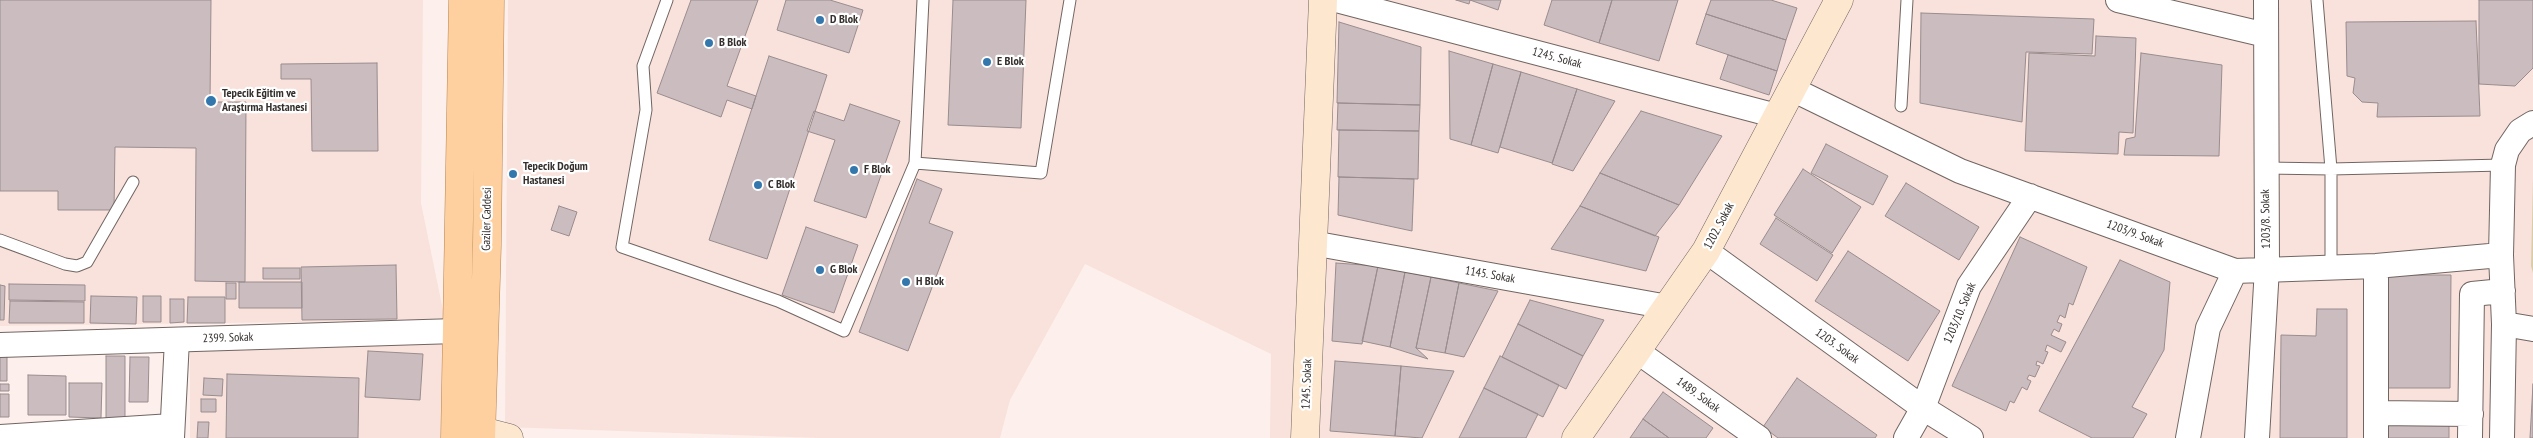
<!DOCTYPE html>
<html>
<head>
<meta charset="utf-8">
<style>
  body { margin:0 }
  canvas { display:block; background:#fdefeb }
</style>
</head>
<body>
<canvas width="2533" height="438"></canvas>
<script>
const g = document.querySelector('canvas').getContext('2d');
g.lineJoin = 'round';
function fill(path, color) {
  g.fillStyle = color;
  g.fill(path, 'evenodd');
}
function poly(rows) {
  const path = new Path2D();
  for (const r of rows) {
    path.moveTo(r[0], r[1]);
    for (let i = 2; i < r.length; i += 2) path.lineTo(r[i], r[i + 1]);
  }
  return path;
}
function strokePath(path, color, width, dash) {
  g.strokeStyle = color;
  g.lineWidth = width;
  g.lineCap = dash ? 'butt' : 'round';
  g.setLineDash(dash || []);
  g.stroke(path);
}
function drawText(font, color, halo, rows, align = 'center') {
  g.font = font + ' "PT Sans Narrow",sans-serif';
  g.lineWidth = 4.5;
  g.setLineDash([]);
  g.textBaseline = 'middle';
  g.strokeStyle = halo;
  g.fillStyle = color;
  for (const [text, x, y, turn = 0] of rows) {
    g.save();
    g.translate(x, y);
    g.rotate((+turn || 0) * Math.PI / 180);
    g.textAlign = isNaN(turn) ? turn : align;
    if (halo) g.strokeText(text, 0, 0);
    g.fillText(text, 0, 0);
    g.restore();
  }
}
fill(poly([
  [0,0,423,0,421,203,445,320,0,326],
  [508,0,2533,0,2533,438,1270,438,1271,354,1085,264,1010,400,1000,438,819,438,505,427],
  [445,344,442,438,190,438,190,348]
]), '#f9e2dc');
fill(poly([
  [2533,178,2533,273,2531,266]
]), '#d7cea9');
const building = poly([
  [0,0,211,0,210,102,246,102,245,282,195,281,196,148,115,147,114,210,58,210,58,191,0,191,0,0],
  [691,0,758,0,727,86,756,96,752,109,727,100,721,117,657,93,691,0],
  [786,0,830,0,863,10,849,53,777,30,786,0],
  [953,0,1026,0,1021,128,948,125,953,0],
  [1456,0,1470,0,1469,4,1456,0],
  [1470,0,1501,0,1498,10,1470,0],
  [1552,0,1612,0,1599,43,1544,25,1552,0],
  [1612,0,1678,0,1659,61,1599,43,1612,0],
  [1711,0,1771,0,1797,8,1786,40,1706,14,1711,0],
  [2479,0,2533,0,2533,68,2515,86,2479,84,2479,0],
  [1921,13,2094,19,2092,54,2026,52,2022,122,1920,103,1921,13],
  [1706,14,1786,40,1777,71,1696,44,1706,14],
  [2476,21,2480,116,2377,117,2378,103,2362,102,2353,93,2355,78,2347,76,2346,22,2476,21],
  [1339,22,1421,47,1420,105,1337,103,1339,22],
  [2096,36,2136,38,2133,133,2119,132,2118,154,2025,151,2029,53,2095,56,2096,36],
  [1449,51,1493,64,1471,145,1450,139,1449,51],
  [2141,53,2222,65,2219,156,2124,155,2126,139,2135,137,2141,53],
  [1728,55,1777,71,1769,95,1720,79,1728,55],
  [769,56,827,75,767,259,709,240,769,56],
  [377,63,378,151,312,151,311,79,281,79,281,64,377,63],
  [1493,64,1521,72,1498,153,1471,145,1493,64],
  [1521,72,1577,89,1552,163,1500,147,1521,72],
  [1577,89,1615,101,1573,171,1552,164,1577,89],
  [1338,103,1420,105,1419,131,1337,130,1338,103],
  [850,104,900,121,866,218,814,201,835,140,807,131,814,111,844,121,850,104],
  [1641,111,1722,136,1679,205,1600,173,1641,111],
  [1339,130,1419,131,1418,179,1338,177,1339,130],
  [1826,144,1888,176,1873,205,1811,173,1826,144],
  [1803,169,1861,207,1832,253,1774,215,1803,169],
  [1600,173,1679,205,1655,236,1580,206,1600,173],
  [1339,177,1414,179,1412,231,1338,215,1339,177],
  [917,179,942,189,929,223,953,232,908,351,859,332,917,179],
  [1906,183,1979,227,1959,260,1885,216,1906,183],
  [559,206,577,212,569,236,551,230,559,206],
  [1580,206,1659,237,1646,271,1551,249,1580,206],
  [1776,218,1833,255,1817,281,1760,244,1776,218],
  [806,227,858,245,834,313,782,295,806,227],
  [2020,237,2087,267,2073,305,2069,303,2065,318,2060,315,2057,322,2062,324,2059,332,2054,329,2051,335,2066,342,2061,352,2047,345,2045,351,2048,352,2043,364,2037,361,2036,365,2040,366,2035,377,2029,375,2027,379,2031,381,2027,390,2022,387,2014,403,2010,401,2006,411,1952,386,2020,237],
  [1848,251,1940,311,1908,361,1815,301,1848,251],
  [2120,260,2170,282,2164,350,2132,407,2147,414,2133,438,2092,438,2039,411,2120,260],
  [1336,263,1378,266,1362,344,1332,341,1336,263],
  [396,265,397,319,302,320,301,267,396,265],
  [1378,266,1405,272,1390,347,1362,341,1378,266],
  [263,268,300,268,300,279,263,279,263,268],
  [1405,272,1431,277,1416,348,1428,359,1390,347,1405,272],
  [2382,275,2451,275,2450,388,2382,388,2382,275],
  [1431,277,1459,283,1445,353,1416,348,1431,277],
  [239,282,302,282,302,308,239,308,239,282],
  [226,283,236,283,236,299,226,299,226,283],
  [1459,283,1498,291,1464,357,1445,353,1459,283],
  [9,284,85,285,85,301,9,300,9,284],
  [0,285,5,286,4,320,0,320,0,285],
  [91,296,137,297,136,324,90,323,91,296],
  [143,296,161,296,161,322,143,322,143,296],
  [188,297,225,297,225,323,187,323,188,297],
  [170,299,184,299,184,322,170,323,170,299],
  [1530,300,1604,320,1583,356,1518,324,1530,300],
  [10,301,84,302,84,323,9,323,10,301],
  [2317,309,2347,309,2347,438,2280,438,2281,335,2316,336,2317,309],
  [1518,324,1583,356,1566,389,1502,357,1518,324],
  [368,351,423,354,420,400,365,397,368,351],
  [0,355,7,355,7,381,0,381,0,355],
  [106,356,125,356,125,418,106,418,106,356],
  [1500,356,1559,385,1543,417,1484,388,1500,356],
  [130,357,149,357,148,402,129,402,130,357],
  [1335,361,1401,366,1395,436,1330,431,1335,361],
  [1401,366,1454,371,1422,438,1395,436,1401,366],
  [227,374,359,378,358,438,226,438,227,374],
  [28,375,66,376,66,415,28,415,28,375],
  [204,378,223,379,222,396,203,395,204,378],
  [1797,378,1877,435,1875,438,1778,438,1763,427,1797,378],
  [69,383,102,383,101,418,69,417,69,383],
  [0,384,9,384,9,391,0,391,0,384],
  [2533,384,2533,438,2530,438,2533,384],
  [1484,388,1538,414,1526,438,1459,438,1484,388],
  [1663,392,1713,428,1706,438,1669,438,1643,419,1663,392],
  [0,394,9,394,9,417,0,417,0,394],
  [201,399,216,399,216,412,201,412,201,399],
  [1643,419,1669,438,1630,438,1643,419],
  [2381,420,2449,421,2449,438,2381,438,2381,420],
  [198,422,209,422,208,438,197,438,198,422]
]);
fill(building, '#cabcbf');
strokePath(building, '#9a8d8f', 1);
const lane = poly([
  [667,0,643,66,646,110,622,247,778,301,844,331,915,163,923,0],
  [2317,0,2331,169,2331,267],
  [1901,106,1907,0],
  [915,163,1041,173,1070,0],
  [2266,168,2331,169,2503,165],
  [0,240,65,264,77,266,87,262,133,182]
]);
const street = poly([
  [1336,0,1777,116],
  [2118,0,2266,35],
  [1792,89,1960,171,2235,271,2376,266,2501,255],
  [2533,123,2520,131,2507,150,2503,165,2501,255,2504,324,2533,329],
  [1312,243,1668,307],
  [1706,251,1923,408,1971,438],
  [2376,266,2376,438],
  [0,345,456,331],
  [1638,352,1759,438],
  [2376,413,2471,414],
  [0,437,172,426],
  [172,438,177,340],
  [1906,438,1923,408,1969,286,2030,196],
  [2188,438,2208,328,2235,271],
  [2257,438,2267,268,2266,0],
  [2470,438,2472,294,2503,291],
  [2502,438,2504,324]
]);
const secondary = poly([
  [482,431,509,438],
  [1305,438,1323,0],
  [1576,438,1706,251,1839,0]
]);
const primary = poly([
  [455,438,463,0],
  [481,438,487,245,490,0]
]);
strokePath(lane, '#716562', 13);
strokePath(street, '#716562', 26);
strokePath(secondary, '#716562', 29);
strokePath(primary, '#b7834e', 29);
strokePath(lane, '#fff', 11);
strokePath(street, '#fff', 24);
strokePath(secondary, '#fee7cf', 28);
strokePath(primary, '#fed09f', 28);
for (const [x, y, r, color] of [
  [820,20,5,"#3477ad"],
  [709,43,5,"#3477ad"],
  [987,62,5,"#3477ad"],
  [211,101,6,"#3477ad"],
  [854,170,5,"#3477ad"],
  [513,174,5,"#3477ad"],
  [758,185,5,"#3477ad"],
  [820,270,5,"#3477ad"],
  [906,282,5,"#3477ad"]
]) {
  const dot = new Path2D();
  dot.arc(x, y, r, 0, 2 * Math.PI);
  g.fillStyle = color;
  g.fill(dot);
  strokePath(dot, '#fff', 2);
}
drawText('bold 12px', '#342f2d', '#fff', [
  ["D Blok",830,20],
  ["B Blok",719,43],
  ["E Blok",997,62],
  ["Tepecik Eğitim ve",222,94],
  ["Araştırma Hastanesi",222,108],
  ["Tepecik Doğum",523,167],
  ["Hastanesi",523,181],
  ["F Blok",864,170],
  ["C Blok",768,185],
  ["G Blok",830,270],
  ["H Blok",916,282]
], 'left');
drawText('12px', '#342f2d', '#fff', [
  ["1245. Sokak",1557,58,15],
  ["Gaziler Caddesi",487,219,-89],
  ["1203/8. Sokak",2266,219,-91],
  ["1202. Sokak",1719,226,-62],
  ["1203/9. Sokak",2135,234,20],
  ["1145. Sokak",1490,275,10],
  ["1203/10. Sokak",1960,313,-67],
  ["2399. Sokak",228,338,-2],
  ["1203. Sokak",1837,346,36],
  ["1245. Sokak",1307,384,-88],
  ["1489. Sokak",1698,395,36]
]);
</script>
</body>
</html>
